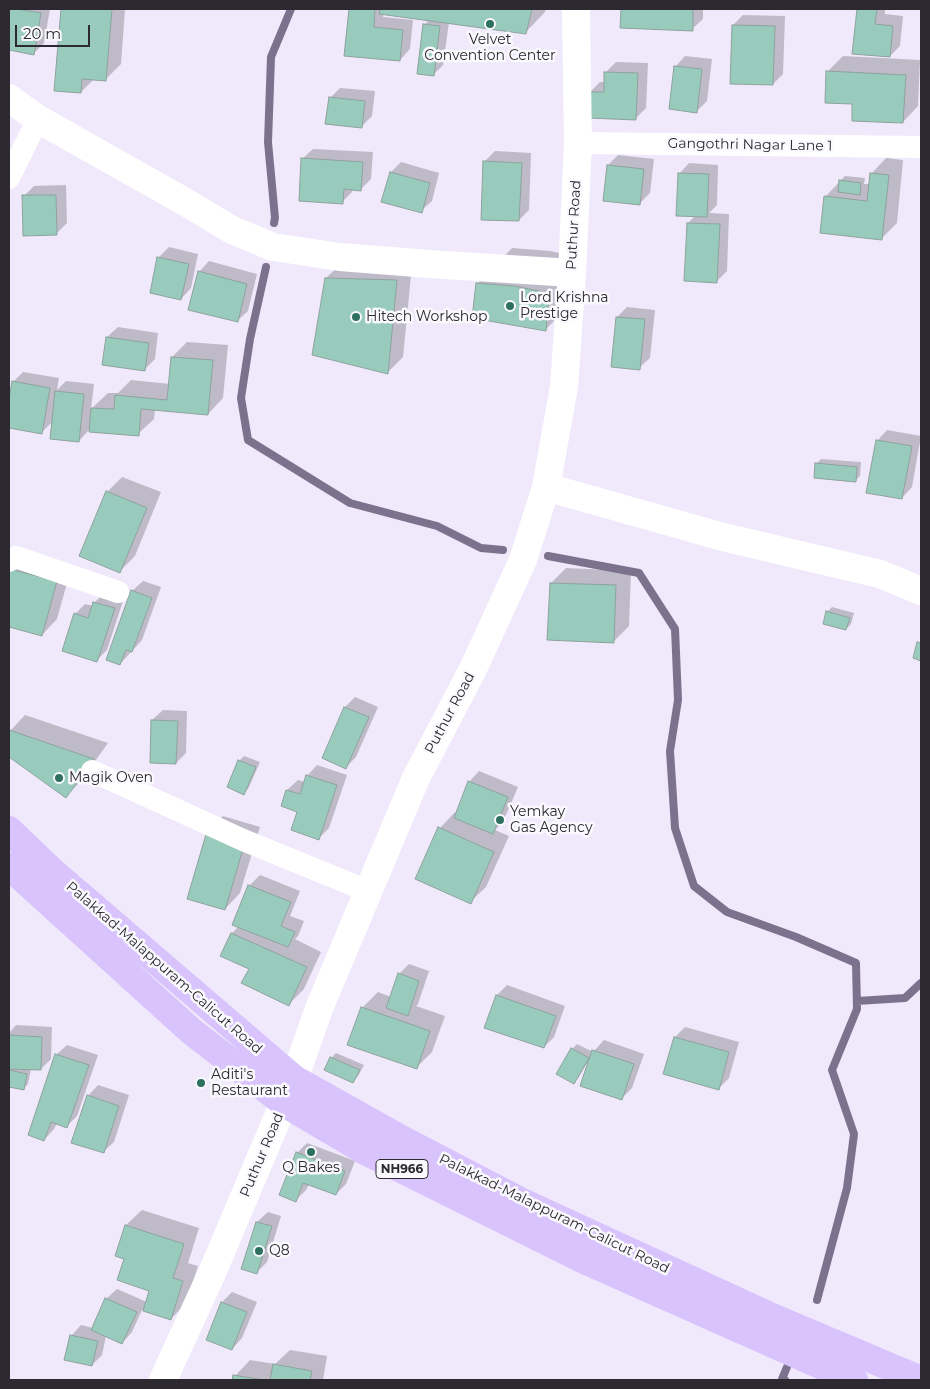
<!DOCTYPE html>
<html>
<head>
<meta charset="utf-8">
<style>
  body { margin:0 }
  #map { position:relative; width:930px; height:1389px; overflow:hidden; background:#efe9fb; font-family:Montserrat,sans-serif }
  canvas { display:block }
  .frame { position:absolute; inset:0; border:10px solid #2c2930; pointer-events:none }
  .scale { position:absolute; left:15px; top:25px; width:75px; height:22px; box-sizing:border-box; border:2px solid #2c2930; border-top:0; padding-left:6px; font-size:15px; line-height:18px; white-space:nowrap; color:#2c2930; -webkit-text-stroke:4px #faf9fd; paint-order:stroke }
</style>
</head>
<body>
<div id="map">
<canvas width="930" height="1389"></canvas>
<div class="frame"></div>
<div class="scale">20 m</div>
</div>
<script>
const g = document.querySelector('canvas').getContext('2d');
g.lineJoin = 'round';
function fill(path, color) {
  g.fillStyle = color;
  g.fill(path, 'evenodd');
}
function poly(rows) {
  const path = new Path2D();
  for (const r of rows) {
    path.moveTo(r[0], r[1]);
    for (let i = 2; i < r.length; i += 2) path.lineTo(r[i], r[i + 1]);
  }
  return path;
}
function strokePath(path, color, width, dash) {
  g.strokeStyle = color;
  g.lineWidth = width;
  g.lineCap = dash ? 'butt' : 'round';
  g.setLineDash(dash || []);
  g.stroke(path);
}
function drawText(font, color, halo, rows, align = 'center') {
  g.font = font + ' Montserrat,sans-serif';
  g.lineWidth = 5;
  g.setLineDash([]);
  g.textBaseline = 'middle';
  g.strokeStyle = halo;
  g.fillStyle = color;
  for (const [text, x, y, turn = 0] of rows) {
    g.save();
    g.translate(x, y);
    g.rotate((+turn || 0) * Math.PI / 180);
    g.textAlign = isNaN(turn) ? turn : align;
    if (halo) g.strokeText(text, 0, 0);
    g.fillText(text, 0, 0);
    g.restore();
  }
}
fill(poly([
  [9,9,50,9,44,43,34,53,9,49],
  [62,9,125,9,121,64,105,80,94,79,81,92,55,90],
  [350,9,546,9,545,12,525,33,449,22,443,65,433,75,424,25,430,19,384,13,383,17,413,20,410,49,400,60,346,55],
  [622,9,703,9,703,19,692,29,622,27],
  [858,9,885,9,885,14,903,16,900,46,890,56,854,53],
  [743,15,785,16,783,74,773,84,733,25],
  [685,56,712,59,707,101,697,111,675,67],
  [843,56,920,60,918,106,903,122,854,103,827,72],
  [616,62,648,63,646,108,636,118,590,92,600,82,605,82,606,72],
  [340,88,375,91,372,116,362,126,330,98],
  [313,149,373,152,371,179,361,189,353,189,352,192,342,202,302,159],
  [495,151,531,153,529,210,519,220,484,162],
  [618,155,654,159,650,193,640,203,608,165],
  [886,158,903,160,897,223,881,239,826,196,845,176,865,178,864,184,870,184,871,174],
  [401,162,439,173,432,201,421,211,391,172],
  [689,163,718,165,717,205,709,213,729,214,727,271,717,281,688,223,696,215,679,174],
  [66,185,67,223,56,234,24,196,34,186],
  [169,247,198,254,191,288,181,299,158,258],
  [512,248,550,251,583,258,581,294,545,330,477,284],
  [209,261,257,274,248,311,237,321,199,272],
  [342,263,412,265,403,357,388,372,326,278],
  [627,307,655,310,650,358,639,368,617,317],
  [118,327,158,333,155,359,144,370,107,337],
  [187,342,228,345,223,398,208,414,155,409,154,419,138,434,89,430,79,441,53,421,41,433,9,427,9,406,13,382,23,372,59,378,57,390,66,381,94,384,91,409,108,393,118,393,131,380,170,384,172,357],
  [887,430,921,436,912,487,902,498,877,441],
  [821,459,861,462,860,476,855,481,816,464],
  [122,477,161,492,135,556,120,571,107,492],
  [72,565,57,619,42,635,9,626,9,567],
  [566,568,631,571,629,626,614,641,551,583],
  [143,581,161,587,142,640,120,664,132,591],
  [105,592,124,598,107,650,97,660,75,614,85,604,93,606,95,602],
  [832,607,854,613,851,624,846,629,827,612],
  [355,697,378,707,356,757,346,767,345,707],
  [163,710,187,711,186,753,176,763,152,720],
  [25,715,108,743,81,781,66,796,9,755,9,736,10,731],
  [244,756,260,762,248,789,244,793,239,761],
  [317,765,347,775,329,828,319,838,298,811,282,805,287,790,298,780,305,782,307,776],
  [479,771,518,787,503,822,495,830,509,836,486,887,470,902,416,878,440,828,455,812,457,813,469,782],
  [223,816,260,827,240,893,225,909,208,831],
  [260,875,300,891,290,916,304,921,298,936,295,939,321,952,304,989,289,1004,250,968,222,955,232,933,239,926,249,886],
  [409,964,429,971,418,1004,416,1006,445,1016,432,1052,416,1068,362,1008,378,992,391,997,399,974],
  [507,985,565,1006,554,1037,544,1047,485,1027,497,995],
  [16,1025,52,1027,51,1059,41,1069,31,1069,28,1084,23,1089,9,1086,9,1033],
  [685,1027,739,1042,729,1078,719,1088,675,1037],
  [604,1040,644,1054,632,1088,622,1098,589,1060,578,1078,573,1082,558,1073,572,1049,577,1044,593,1052],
  [67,1045,98,1055,77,1116,67,1126,57,1123,54,1129,44,1140,56,1055],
  [336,1053,364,1065,358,1076,353,1081,326,1069,331,1058],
  [98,1085,129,1095,114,1142,103,1152,88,1096],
  [307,1143,355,1161,346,1184,336,1194,309,1184,306,1190,296,1200,297,1153],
  [142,1210,199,1228,188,1263,198,1266,186,1303,171,1319,142,1310,132,1332,122,1343,106,1336,102,1355,92,1365,71,1336,81,1325,93,1328,106,1299,117,1289,147,1302,150,1290,126,1258,117,1255,126,1225],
  [268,1212,281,1216,267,1262,257,1272,243,1268,257,1222],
  [232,1292,257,1302,242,1338,232,1349,222,1302],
  [290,1350,327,1356,323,1380,234,1380,235,1376,250,1360,275,1364]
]), '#0003');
strokePath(poly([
  [274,223,275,218,268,142,271,57,291,9],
  [266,267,250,339,241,398,248,440,350,503,437,526,481,548,503,550],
  [548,556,639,573,675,629,678,700,670,751,675,828,694,886,727,912,796,937,856,963,857,1009,832,1070,854,1134,847,1188,817,1300],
  [857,1001,905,998,921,983],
  [785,1380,782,1379,787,1367]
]), '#7c728e', 8);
const building = poly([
  [9,9,17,9,41,13,34,55,9,50,9,9],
  [61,9,112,9,106,81,82,79,81,93,54,91,61,9],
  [349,9,375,9,374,27,403,30,400,61,344,56,349,9],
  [380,9,532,9,526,34,379,14,380,9],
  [621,9,693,9,693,31,620,28,621,9],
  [857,9,877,9,875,24,893,26,890,57,852,54,857,9],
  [423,24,440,26,434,76,417,74,423,24],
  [732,25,775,26,773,85,730,84,732,25],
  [674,66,702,69,697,113,669,109,674,66],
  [826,71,906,75,903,123,852,121,852,104,825,103,826,71],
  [604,72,638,73,636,120,588,118,589,92,604,92,604,72],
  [329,97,365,101,362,128,325,124,329,97],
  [301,158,363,162,361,191,344,189,343,204,299,201,301,158],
  [483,161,522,163,519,221,481,220,483,161],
  [607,165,644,169,640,205,603,201,607,165],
  [390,172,430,183,422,213,381,202,390,172],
  [678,173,709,174,707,217,676,216,678,173],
  [870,173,889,175,882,240,820,233,824,196,867,201,870,173],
  [839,180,861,183,860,195,838,192,839,180],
  [22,195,56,195,57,235,23,236,22,195],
  [687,223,720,224,717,283,684,281,687,223],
  [157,257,189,264,181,300,150,293,157,257],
  [198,271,247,284,238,322,188,310,198,271],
  [325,278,397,280,388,374,312,355,325,278],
  [476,283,514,286,549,293,546,331,472,318,476,283],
  [616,317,645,319,640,370,611,367,616,317],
  [106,337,149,343,145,371,102,365,106,337],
  [171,357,213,360,208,415,141,409,139,436,89,432,91,408,114,409,115,395,167,400,171,357],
  [12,381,50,388,42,434,9,428,9,399,12,381],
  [55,391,84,394,79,442,50,439,55,391],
  [876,440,912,446,902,499,866,493,876,440],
  [815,463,857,467,856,482,814,478,815,463],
  [106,491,147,508,120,573,79,556,106,491],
  [9,569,57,581,42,636,9,627,9,569],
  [550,583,616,585,614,643,547,640,550,583],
  [131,590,152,598,132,652,126,650,120,665,106,660,131,590],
  [93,602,115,608,97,662,62,651,74,613,88,618,93,602],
  [826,611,850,618,846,630,823,624,826,611],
  [917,642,921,643,921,661,913,658,917,642],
  [344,707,369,717,346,769,322,758,344,707],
  [151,720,178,721,176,764,150,763,151,720],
  [9,730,94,759,66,798,9,757,9,730],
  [238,760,256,767,244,795,227,787,238,760],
  [306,775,337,785,319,840,291,830,297,812,281,806,286,790,300,794,306,775],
  [468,781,508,797,493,834,454,818,468,781],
  [438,827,494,852,471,904,415,879,438,827],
  [207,831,245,842,225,910,187,899,207,831],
  [248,885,291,902,281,926,295,932,288,947,232,925,248,885],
  [231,933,307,967,289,1006,241,983,249,969,220,956,231,933],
  [398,973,419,981,408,1016,386,1008,398,973],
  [496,995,556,1016,544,1048,484,1028,496,995],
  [361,1007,430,1031,417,1069,347,1045,361,1007],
  [9,1035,42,1037,41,1070,9,1069,9,1035],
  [674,1037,729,1052,719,1090,663,1074,674,1037],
  [571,1048,589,1058,574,1084,556,1074,571,1048],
  [592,1050,634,1064,622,1100,580,1086,592,1050],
  [55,1054,89,1065,67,1128,51,1122,44,1141,28,1135,55,1054],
  [330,1057,360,1070,353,1083,324,1070,330,1057],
  [9,1070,27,1074,24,1090,9,1087,9,1070],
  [87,1095,119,1106,104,1153,71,1143,87,1095],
  [296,1152,345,1171,336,1195,303,1183,296,1202,279,1195,296,1152],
  [256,1222,272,1226,257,1274,241,1269,256,1222],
  [125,1225,184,1244,173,1278,183,1281,171,1320,143,1311,149,1291,117,1280,124,1259,115,1256,125,1225],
  [105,1298,137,1312,122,1344,91,1330,105,1298],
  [221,1302,247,1312,232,1350,206,1340,221,1302],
  [70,1335,98,1341,92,1366,64,1360,70,1335],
  [273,1364,312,1371,310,1380,270,1380,273,1364],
  [233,1375,264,1380,232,1380,233,1375]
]);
fill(building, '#99cbbc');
strokePath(building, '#8da29c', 1);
strokePath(poly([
  [578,143,921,147],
  [9,178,38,119],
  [9,561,16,557,118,592],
  [92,771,243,840,368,891]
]), '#fff', 22);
strokePath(poly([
  [9,98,38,119,187,203,232,230,273,247,340,257,429,264,572,273],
  [546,487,723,537,880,574,921,591],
  [163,1380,212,1273,294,1079,320,1006,416,778,473,669,523,560,546,487,564,387,572,273,578,143,576,9]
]), '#fff', 28);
strokePath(poly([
  [9,830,55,874,294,1079,401,1139,522,1202,774,1318,921,1380],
  [9,866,191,1031,284,1103,365,1151,582,1259,854,1380]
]), '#d8c3fc', 28);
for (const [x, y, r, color] of [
  [490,24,5,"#2e7060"],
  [510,306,5,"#2e7060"],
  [356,317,5,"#2e7060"],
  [59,778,5,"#2e7060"],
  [500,820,5,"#2e7060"],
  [201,1083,5,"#2e7060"],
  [311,1152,5,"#2e7060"],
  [259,1251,5,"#2e7060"]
]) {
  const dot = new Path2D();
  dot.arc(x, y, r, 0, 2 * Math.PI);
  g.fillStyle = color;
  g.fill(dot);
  strokePath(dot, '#faf9fd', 2);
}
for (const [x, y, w] of [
  [402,1169,52]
]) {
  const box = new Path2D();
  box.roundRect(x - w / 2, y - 9.5, w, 19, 4);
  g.fillStyle = '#faf9fd';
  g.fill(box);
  strokePath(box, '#2c2930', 1);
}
drawText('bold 12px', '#2c2930', null, [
  ["NH966",402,1169]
]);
drawText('14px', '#2c2930', '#faf9fd', [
  ["Velvet",490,40,"center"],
  ["Convention Center",490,56,"center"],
  ["Lord Krishna",520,298],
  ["Prestige",520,314],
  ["Hitech Workshop",366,317],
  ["Magik Oven",69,778],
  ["Yemkay",510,812],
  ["Gas Agency",510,828],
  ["Aditi's",211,1075],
  ["Restaurant",211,1091],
  ["Q Bakes",311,1168,"center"],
  ["Q8",269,1251]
], 'left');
drawText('14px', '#2c2930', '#faf9fd', [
  ["Gangothri Nagar Lane 1",750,145,1],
  ["Puthur Road",574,225,-87],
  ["Puthur Road",450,713,-62],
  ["Palakkad-Malappuram-Calicut Road",164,968,41],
  ["Puthur Road",262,1155,-67],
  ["Palakkad-Malappuram-Calicut Road",554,1214,26]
]);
</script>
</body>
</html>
